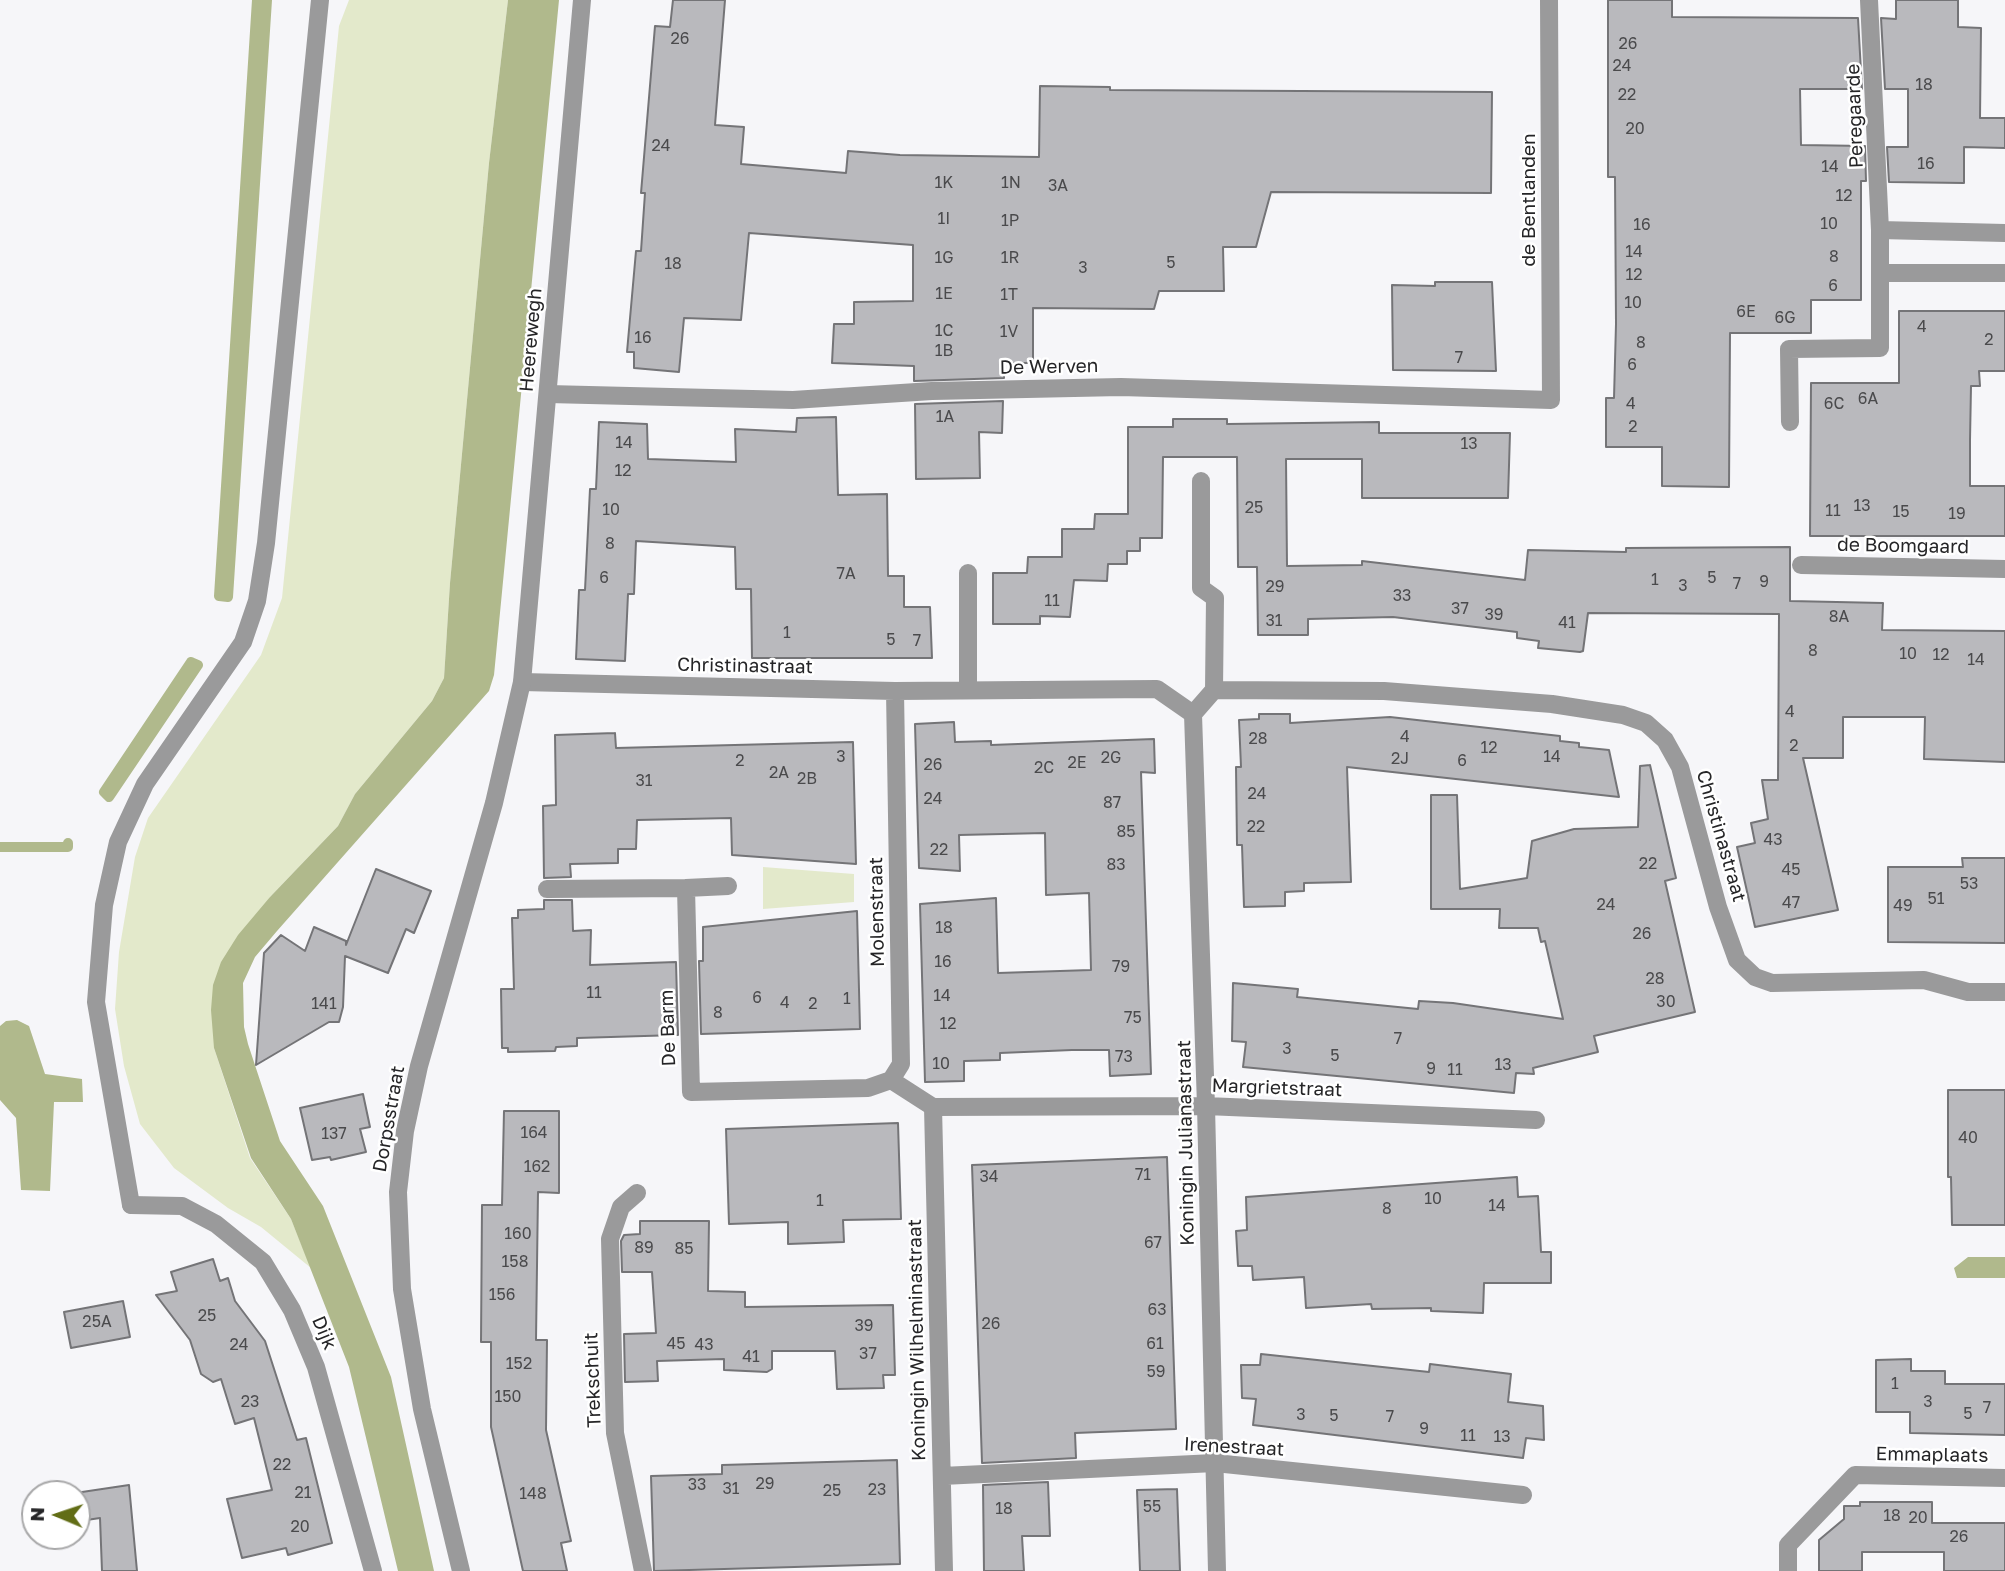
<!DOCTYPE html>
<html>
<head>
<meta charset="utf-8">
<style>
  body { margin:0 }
  #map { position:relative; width:2005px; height:1571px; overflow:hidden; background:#f6f6f9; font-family:"Golos Text",sans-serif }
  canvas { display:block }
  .north { position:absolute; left:21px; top:1480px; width:70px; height:70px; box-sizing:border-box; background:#fff; border:2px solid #a8a8a9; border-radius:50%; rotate:272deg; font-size:19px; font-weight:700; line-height:28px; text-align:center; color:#252527 }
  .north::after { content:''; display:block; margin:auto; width:24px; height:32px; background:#626d16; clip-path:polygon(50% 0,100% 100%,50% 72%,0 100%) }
</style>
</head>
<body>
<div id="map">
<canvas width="2005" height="1571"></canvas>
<div class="north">N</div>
</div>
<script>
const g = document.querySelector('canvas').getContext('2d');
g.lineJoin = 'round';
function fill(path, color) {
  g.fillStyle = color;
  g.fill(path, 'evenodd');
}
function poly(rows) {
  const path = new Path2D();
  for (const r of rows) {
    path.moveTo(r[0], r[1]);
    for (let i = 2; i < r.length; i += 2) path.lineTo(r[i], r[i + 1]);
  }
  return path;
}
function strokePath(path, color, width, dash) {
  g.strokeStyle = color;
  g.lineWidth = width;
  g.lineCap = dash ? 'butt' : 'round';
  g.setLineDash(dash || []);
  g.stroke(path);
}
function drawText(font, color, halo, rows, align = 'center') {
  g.font = font + ' "Golos Text",sans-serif';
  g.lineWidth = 5;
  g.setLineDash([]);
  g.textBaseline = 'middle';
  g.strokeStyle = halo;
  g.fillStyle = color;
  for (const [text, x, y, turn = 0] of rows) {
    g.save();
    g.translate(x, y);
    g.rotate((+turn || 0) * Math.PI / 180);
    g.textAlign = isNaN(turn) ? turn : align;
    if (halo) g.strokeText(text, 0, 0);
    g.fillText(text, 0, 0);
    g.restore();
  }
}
fill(poly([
  [349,0,508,0,489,163,450,583,444,678,432,701,355,794,338,826,270,897,214,1048,250,1158,291,1219,311,1268,261,1227,228,1208,174,1168,140,1124,124,1066,115,1009,119,952,135,857,148,818,261,655,282,598,339,26],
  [763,867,854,874,854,902,763,909]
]), '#e3e9cb');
fill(poly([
  [508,0,559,0,494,675,489,691,277,931,255,957,243,983,244,1027,248,1044,280,1141,323,1206,391,1377,434,1571,398,1571,349,1367,291,1219,251,1158,214,1048,211,1010,213,985,221,962,238,935,270,897,338,826,355,794,432,701,444,678,450,583,489,163],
  [17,1020,29,1026,45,1074,82,1079,83,1102,54,1102,50,1191,21,1190,16,1118,0,1100,0,1026,6,1021],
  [1968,1257,2005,1257,2005,1278,1957,1278,1954,1268]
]), '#b0b98c');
strokePath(poly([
  [257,0,219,596,228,597,267,0],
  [191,662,198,665,109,797,104,792,191,662],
  [0,847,68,847,68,843]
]), '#b0b98c', 10);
const building = poly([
  [673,0,725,0,715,125,744,127,741,164,846,173,848,151,900,155,1039,157,1040,86,1110,87,1110,90,1492,92,1491,193,1271,192,1256,247,1223,247,1224,291,1159,291,1154,309,1033,308,1033,363,1004,363,1004,378,914,381,914,366,832,363,834,324,854,324,854,302,913,301,913,245,749,233,741,320,684,318,679,372,634,368,634,352,627,352,636,251,641,251,645,193,641,193,655,26,670,27,673,0],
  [1608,0,1672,0,1672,17,1858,18,1862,89,1800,89,1801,145,1865,146,1866,181,1861,181,1861,300,1811,300,1811,333,1730,333,1729,487,1662,486,1662,447,1606,447,1606,398,1614,398,1616,324,1615,177,1608,177,1608,0],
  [1896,0,1958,0,1958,27,1981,28,1980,118,2005,118,2005,148,1964,147,1964,183,1889,182,1887,147,1908,147,1908,89,1885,89,1881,18,1896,19,1896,0],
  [1435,282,1492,282,1496,371,1393,370,1392,285,1435,286,1435,282],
  [1899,311,2005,311,2005,371,1979,371,1980,386,1971,386,1970,440,1970,486,2005,486,2005,536,1810,536,1811,383,1899,383,1899,311],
  [1003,401,1002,433,979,432,980,478,916,479,915,404,1003,401],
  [836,417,838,495,887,494,888,576,904,576,904,607,930,607,932,658,752,658,751,589,736,589,735,547,636,541,634,594,628,594,625,661,576,659,579,590,585,590,590,489,596,489,599,422,647,424,648,459,736,462,735,429,796,432,797,418,836,417],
  [1173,419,1227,419,1227,424,1379,422,1379,433,1510,433,1508,498,1362,498,1362,459,1286,459,1287,566,1362,565,1362,561,1525,580,1528,550,1626,552,1626,548,1790,547,1790,601,1883,603,1882,630,2005,631,2005,762,1924,759,1925,717,1843,717,1843,758,1803,758,1838,910,1755,927,1737,847,1755,843,1751,823,1768,819,1762,780,1778,780,1779,614,1588,613,1583,651,1580,652,1538,648,1539,641,1517,638,1517,632,1393,617,1308,619,1308,635,1258,635,1257,567,1238,567,1237,457,1163,457,1162,538,1140,538,1140,551,1127,551,1127,564,1108,564,1107,581,1074,580,1070,617,1040,616,1040,624,993,624,993,573,1027,573,1028,557,1062,557,1062,529,1094,529,1095,514,1128,514,1128,427,1173,427,1173,419],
  [1259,714,1290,714,1290,723,1390,717,1560,736,1560,741,1579,743,1579,747,1609,750,1619,797,1347,767,1351,882,1304,883,1304,891,1285,892,1285,906,1244,907,1242,845,1237,845,1236,767,1241,767,1239,720,1259,719,1259,714],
  [954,722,955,742,991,741,991,745,1154,739,1155,773,1141,772,1151,1074,1110,1076,1109,1050,1072,1050,1000,1053,1000,1060,964,1061,964,1081,925,1082,920,904,996,898,998,973,1091,970,1089,893,1046,895,1045,833,959,835,960,871,919,868,915,724,954,722],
  [615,733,616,748,853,742,856,864,732,855,731,818,637,820,636,849,618,849,618,863,570,864,571,877,544,878,543,806,556,805,555,735,615,733],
  [1650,765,1676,878,1665,881,1695,1012,1594,1036,1598,1052,1533,1068,1534,1074,1516,1073,1514,1093,1243,1067,1246,1042,1232,1041,1233,983,1298,989,1297,997,1418,1009,1419,1001,1453,1003,1563,1019,1545,941,1541,942,1538,928,1499,928,1500,909,1431,909,1431,795,1457,795,1460,889,1527,878,1532,841,1574,829,1638,827,1640,766,1650,765],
  [1962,858,2005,858,2005,943,1888,942,1888,867,1963,867,1962,858],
  [376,869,431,891,414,933,406,929,388,973,345,956,343,1007,339,1022,329,1022,256,1065,264,953,281,935,305,951,314,927,346,941,346,945,376,869],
  [544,900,572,900,573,931,591,930,590,965,676,962,678,1035,577,1038,577,1046,556,1047,555,1051,508,1052,508,1048,502,1048,501,989,514,989,512,918,518,918,518,910,544,909,544,900],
  [857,911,860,1029,701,1034,699,961,703,961,703,927,857,911],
  [1948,1090,2005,1090,2005,1225,1952,1225,1951,1177,1948,1177,1948,1090],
  [363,1094,370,1127,360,1129,366,1152,331,1160,330,1157,312,1160,300,1108,363,1094],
  [504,1111,559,1111,559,1193,538,1192,536,1340,547,1340,546,1430,571,1541,561,1543,567,1571,523,1571,491,1427,491,1342,481,1342,482,1205,502,1205,504,1111],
  [898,1123,901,1219,843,1220,844,1242,788,1244,788,1222,729,1224,726,1129,898,1123],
  [1167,1157,1176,1429,1075,1433,1076,1458,982,1463,972,1165,1167,1157],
  [1517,1177,1518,1197,1538,1196,1541,1252,1551,1252,1551,1283,1484,1283,1483,1313,1431,1311,1431,1308,1372,1309,1371,1304,1306,1308,1304,1277,1253,1280,1252,1266,1238,1266,1236,1231,1247,1230,1246,1197,1517,1177],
  [640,1221,709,1221,708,1291,745,1292,745,1307,893,1305,895,1375,883,1375,884,1388,837,1389,835,1351,772,1351,772,1369,767,1372,724,1370,724,1359,657,1361,658,1381,625,1382,624,1334,656,1333,652,1272,622,1272,621,1241,624,1235,640,1234,640,1221],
  [213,1259,220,1281,228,1278,235,1301,265,1341,297,1440,306,1438,332,1543,288,1555,286,1548,242,1558,227,1499,272,1490,254,1418,235,1424,221,1379,213,1382,201,1374,190,1340,156,1295,177,1291,171,1272,213,1259],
  [123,1301,130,1337,71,1348,64,1312,123,1301],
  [1261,1354,1429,1372,1430,1364,1511,1374,1508,1402,1543,1406,1544,1440,1526,1438,1523,1458,1253,1425,1256,1399,1242,1398,1241,1365,1260,1365,1261,1354],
  [1911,1359,1911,1371,1945,1371,1945,1384,2005,1384,2005,1435,1910,1433,1910,1412,1876,1412,1876,1360,1911,1359],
  [897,1460,900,1564,654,1571,651,1476,722,1474,722,1465,897,1460],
  [1048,1482,1050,1536,1022,1536,1024,1571,984,1571,983,1485,1048,1482],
  [129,1485,137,1571,102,1571,100,1518,80,1521,82,1492,129,1485],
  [1177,1489,1180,1571,1140,1571,1137,1490,1177,1489],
  [1860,1502,1932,1502,1932,1523,2005,1523,2005,1571,1944,1571,1944,1552,1862,1552,1862,1571,1819,1571,1819,1540,1844,1519,1844,1506,1860,1506,1860,1502]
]);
fill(building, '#b9b9bd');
strokePath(building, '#747477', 2);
strokePath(poly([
  [131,1205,96,1002,104,905,118,842,145,784,243,642,257,601,266,543,320,0]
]), '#9a9a9b', 18);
strokePath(poly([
  [1880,230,2005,233],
  [1880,273,2005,273],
  [548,394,793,400,932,391,1121,387,1551,400,1549,0],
  [1790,422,1789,349,1880,348,1880,230,1869,0],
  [1201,481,1201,588,1215,598,1214,690],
  [1801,565,2005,569],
  [968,573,968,689],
  [522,682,895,691,1157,689,1193,714,1214,690,1384,691,1552,704,1623,715,1646,723,1665,740,1680,767,1718,907,1737,960,1755,977,1772,983,1924,980,1968,992,2005,992],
  [1193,714,1206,1106,1217,1571],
  [686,888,728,886],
  [547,889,686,888,691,1092,868,1088,891,1080],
  [891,1080,901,1064,895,691],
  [891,1080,933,1107],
  [933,1107,1206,1106,1536,1120],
  [933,1107,944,1571],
  [637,1193,621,1207,610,1239,615,1433,643,1571],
  [131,1205,182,1206,216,1224,263,1262,292,1310,316,1367,373,1571],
  [942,1476,1215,1463,1523,1495],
  [1788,1571,1788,1545,1855,1475,2005,1478]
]), '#9a9a9b', 18);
strokePath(poly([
  [461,1571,422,1409,402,1289,398,1192,405,1131,419,1066,494,803,522,682,582,0]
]), '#9a9a9b', 18);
drawText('16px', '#4a4a4c', null, [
  ["26",680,39],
  ["26",1628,44],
  ["24",1622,66],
  ["18",1924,85],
  ["22",1627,95],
  ["20",1635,129],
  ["24",661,146],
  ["16",1926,164],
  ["14",1830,167],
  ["1K",944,183],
  ["1N",1011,183],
  ["3A",1058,186],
  ["12",1844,196],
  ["1I",944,219],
  ["1P",1010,221],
  ["10",1829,224],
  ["16",1642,225],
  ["14",1634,252],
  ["8",1834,257],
  ["1G",944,258],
  ["1R",1010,258],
  ["5",1171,263],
  ["18",673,264],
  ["3",1083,268],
  ["12",1634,275],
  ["6",1833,286],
  ["1E",944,294],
  ["1T",1009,295],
  ["10",1633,303],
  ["6E",1746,312],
  ["6G",1785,318],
  ["4",1922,327],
  ["1C",944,331],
  ["1V",1009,332],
  ["16",643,338],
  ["2",1989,340],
  ["8",1641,343],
  ["1B",944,351],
  ["7",1459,358],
  ["6",1632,365],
  ["6A",1868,399],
  ["4",1631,404],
  ["6C",1834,404],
  ["1A",945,417],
  ["2",1633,427],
  ["14",624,443],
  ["13",1469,444],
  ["12",623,471],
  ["13",1862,506],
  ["25",1254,508],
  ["10",611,510],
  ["11",1833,511],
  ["15",1901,512],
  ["19",1957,514],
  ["8",610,544],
  ["7A",846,574],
  ["6",604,578],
  ["5",1712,578],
  ["1",1655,580],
  ["9",1764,582],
  ["7",1737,584],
  ["3",1683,586],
  ["29",1275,587],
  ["33",1402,596],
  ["11",1052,601],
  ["37",1460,609],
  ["39",1494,615],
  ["8A",1839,617],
  ["31",1274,621],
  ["41",1567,623],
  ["1",787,633],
  ["5",891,640],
  ["7",917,641],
  ["8",1813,651],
  ["10",1908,654],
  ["12",1941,655],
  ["14",1976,660],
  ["4",1790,712],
  ["4",1405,737],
  ["28",1258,739],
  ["2",1794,746],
  ["12",1489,748],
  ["3",841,757],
  ["14",1552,757],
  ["2G",1111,758],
  ["2J",1400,759],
  ["2",740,761],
  ["6",1462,761],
  ["2E",1077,763],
  ["26",933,765],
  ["2C",1044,768],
  ["2A",779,773],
  ["2B",807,779],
  ["31",644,781],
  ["24",1257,794],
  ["24",933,799],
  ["87",1112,803],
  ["22",1256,827],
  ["85",1126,832],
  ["43",1773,840],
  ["22",939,850],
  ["22",1648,864],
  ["83",1116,865],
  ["45",1791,870],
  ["53",1969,884],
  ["51",1936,899],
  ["47",1791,903],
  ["24",1606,905],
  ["49",1903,906],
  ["18",944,928],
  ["26",1642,934],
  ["16",943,962],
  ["79",1121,967],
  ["28",1655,979],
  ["11",594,993],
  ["14",942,996],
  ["6",757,998],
  ["1",847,999],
  ["30",1666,1002],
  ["4",785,1003],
  ["141",324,1004],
  ["2",813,1004],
  ["8",718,1013],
  ["75",1133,1018],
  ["12",948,1024],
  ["7",1398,1039],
  ["3",1287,1049],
  ["5",1335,1056],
  ["73",1124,1057],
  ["10",941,1064],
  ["13",1503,1065],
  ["9",1431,1069],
  ["11",1455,1070],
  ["164",534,1133],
  ["137",334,1134],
  ["40",1968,1138],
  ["162",537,1167],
  ["71",1143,1175],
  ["34",989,1177],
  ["10",1433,1199],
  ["1",820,1201],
  ["14",1497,1206],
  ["8",1387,1209],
  ["160",518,1234],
  ["67",1153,1243],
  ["89",644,1248],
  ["85",684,1249],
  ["158",515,1262],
  ["156",502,1295],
  ["63",1157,1310],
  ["25",207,1316],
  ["25A",97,1322],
  ["26",991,1324],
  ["39",864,1326],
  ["45",676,1344],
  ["61",1155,1344],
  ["24",239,1345],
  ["43",704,1345],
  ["37",868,1354],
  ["41",751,1357],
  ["152",519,1364],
  ["59",1156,1372],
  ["1",1895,1384],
  ["150",508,1397],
  ["23",250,1402],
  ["3",1928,1402],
  ["7",1987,1408],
  ["5",1968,1414],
  ["3",1301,1415],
  ["5",1334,1416],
  ["7",1390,1417],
  ["9",1424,1429],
  ["11",1468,1436],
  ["13",1502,1437],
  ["22",282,1465],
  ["29",765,1484],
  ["33",697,1485],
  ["31",731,1489],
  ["23",877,1490],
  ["25",832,1491],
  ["21",303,1493],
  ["148",533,1494],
  ["55",1152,1507],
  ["18",1004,1509],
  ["18",1892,1516],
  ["20",1918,1518],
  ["20",300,1527],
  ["26",1959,1537]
]);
drawText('19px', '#252527', '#fff', [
  ["Peregaarde",1855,116,-92],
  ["de Bentlanden",1529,200,-90],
  ["Heerewegh",531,340,-85],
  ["De Werven",1049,367,-1],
  ["de Boomgaard",1903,546,1],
  ["Christinastraat",745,666,1],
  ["Christinastraat",1721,836,74],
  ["Molenstraat",877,912,-91],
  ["De Barm",668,1028,-92],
  ["Margrietstraat",1277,1088,2],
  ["Dorpsstraat",389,1119,-80],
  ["Koningin Julianastraat",1186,1143,-91],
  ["Dijk",324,1333,67],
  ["Koningin Wilhelminastraat",917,1340,-91],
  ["Trekschuit",593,1380,-92],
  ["Irenestraat",1234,1447,3],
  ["Emmaplaats",1932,1455,1]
]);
</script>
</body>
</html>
